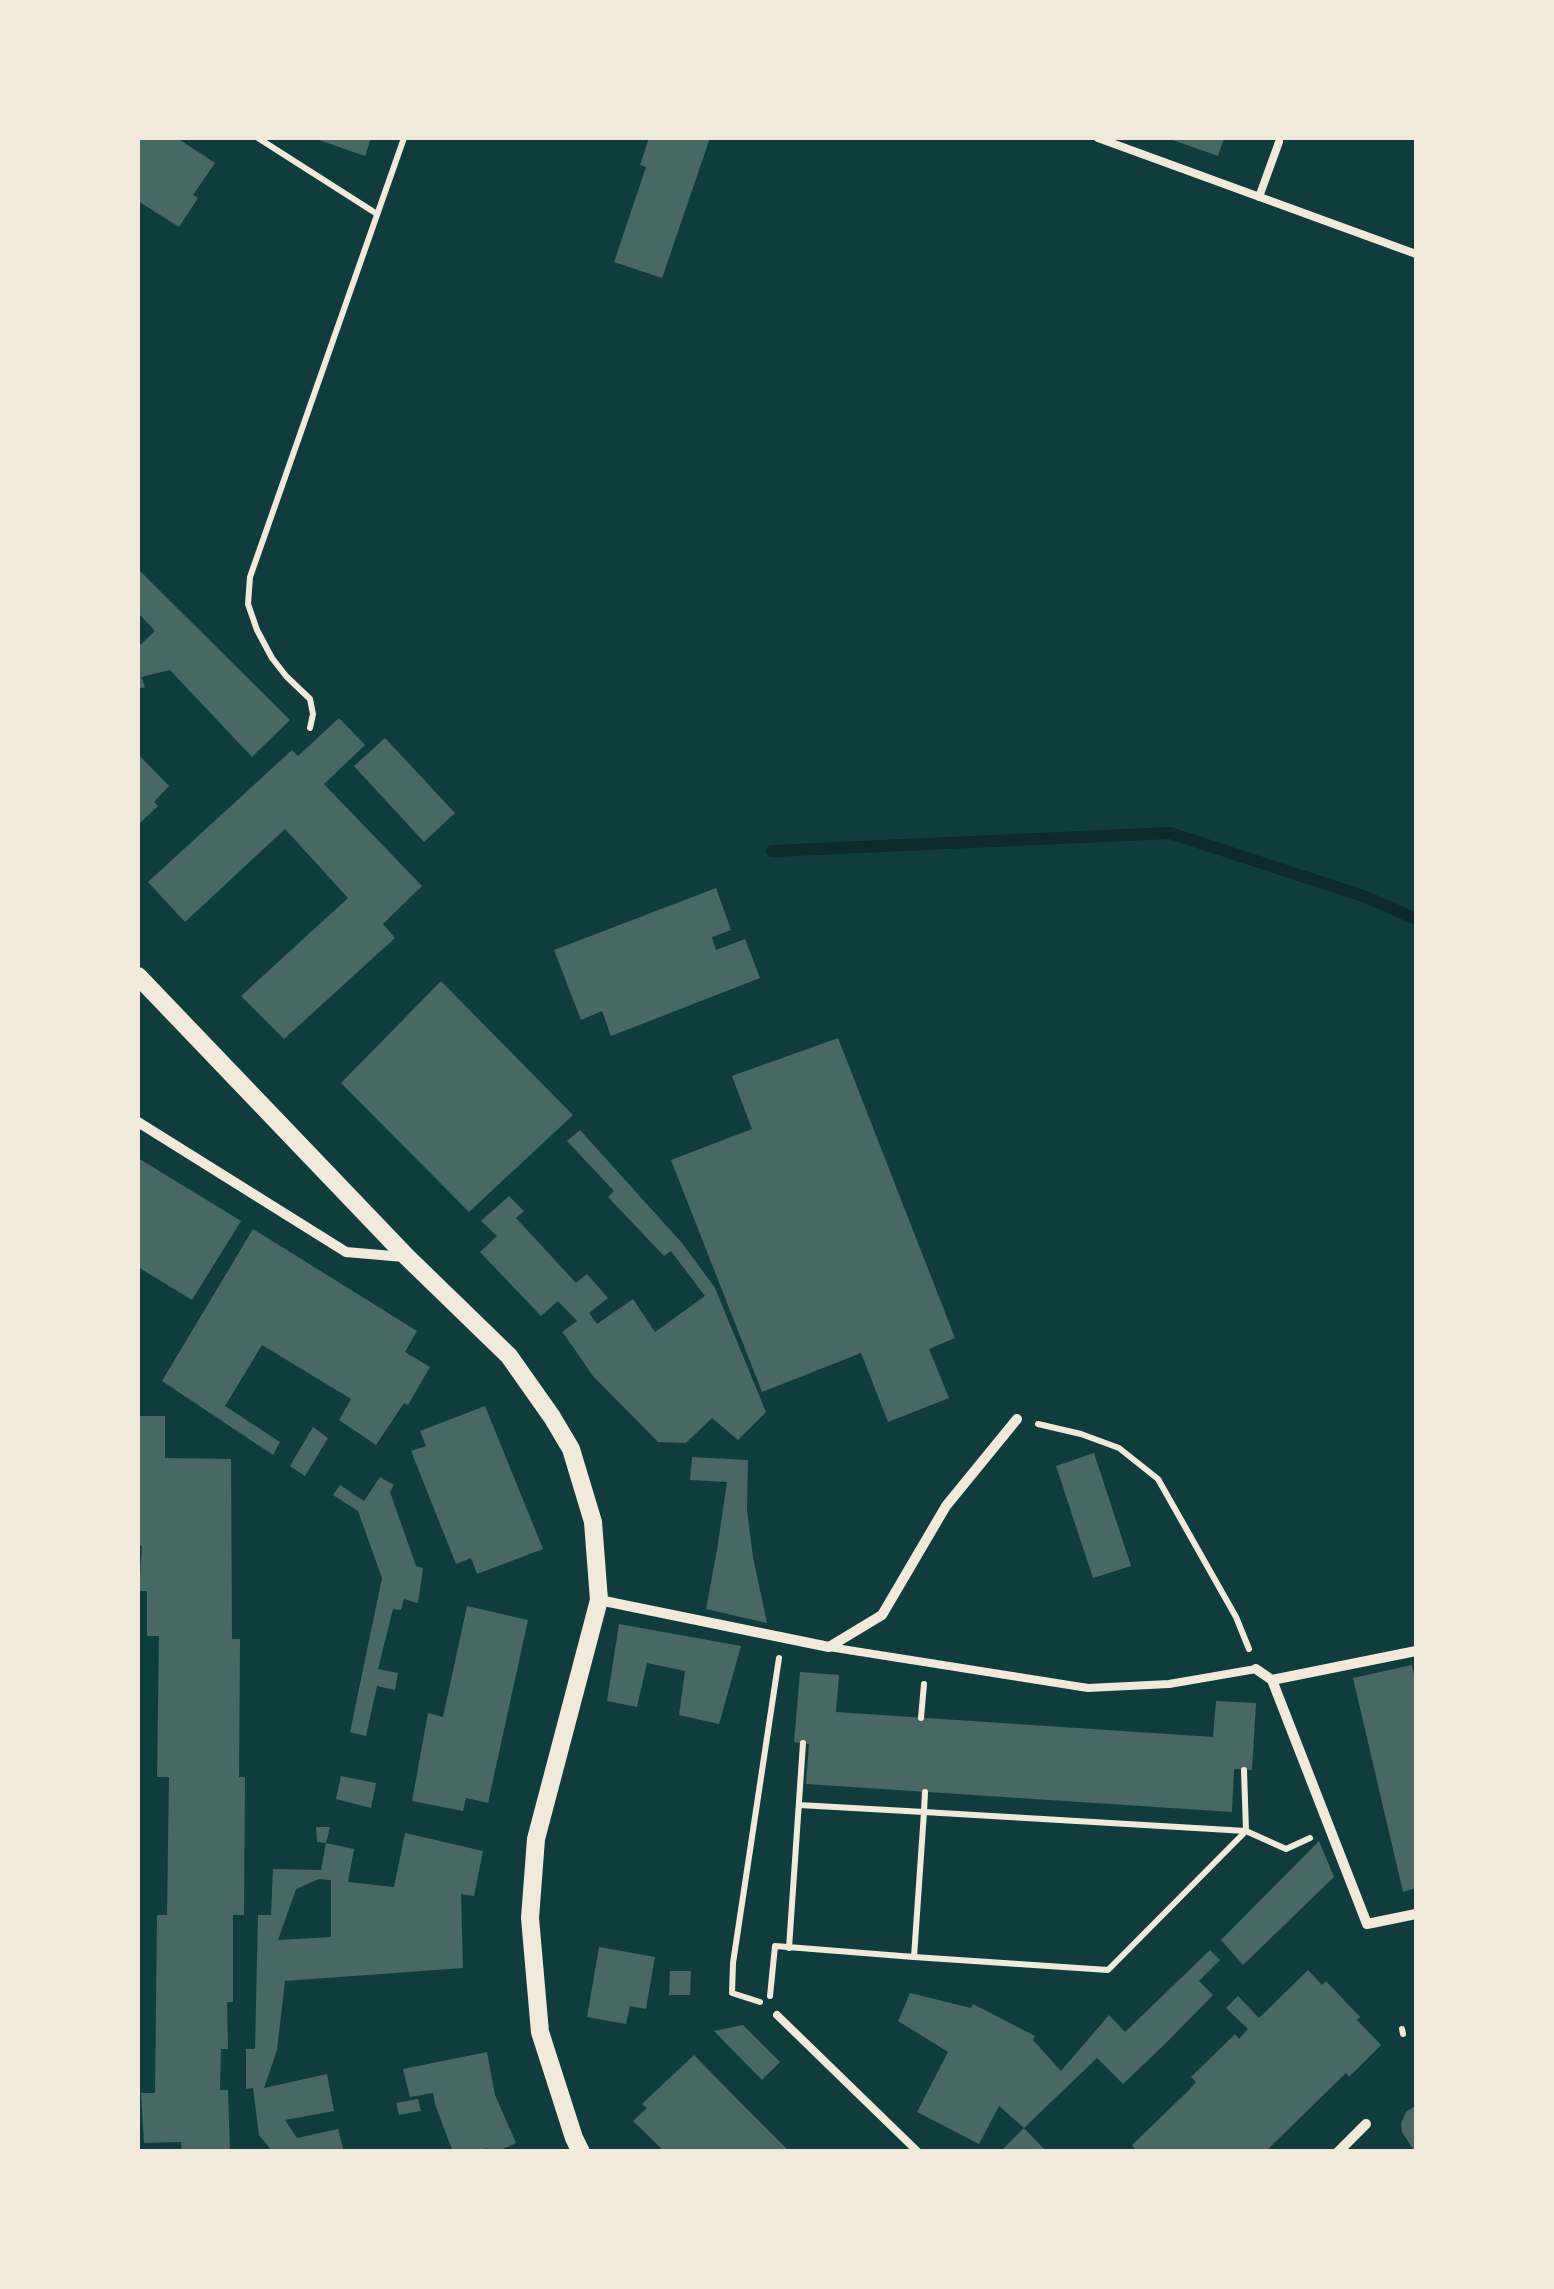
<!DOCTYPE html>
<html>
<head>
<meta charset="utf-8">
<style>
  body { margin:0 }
  #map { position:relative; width:1554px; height:2289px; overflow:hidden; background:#0f3d3e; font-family:Commissioner,sans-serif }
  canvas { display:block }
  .frame { position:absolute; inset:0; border:140px solid #f1e9da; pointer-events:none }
</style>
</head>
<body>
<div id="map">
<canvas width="1554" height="2289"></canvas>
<div class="frame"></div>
</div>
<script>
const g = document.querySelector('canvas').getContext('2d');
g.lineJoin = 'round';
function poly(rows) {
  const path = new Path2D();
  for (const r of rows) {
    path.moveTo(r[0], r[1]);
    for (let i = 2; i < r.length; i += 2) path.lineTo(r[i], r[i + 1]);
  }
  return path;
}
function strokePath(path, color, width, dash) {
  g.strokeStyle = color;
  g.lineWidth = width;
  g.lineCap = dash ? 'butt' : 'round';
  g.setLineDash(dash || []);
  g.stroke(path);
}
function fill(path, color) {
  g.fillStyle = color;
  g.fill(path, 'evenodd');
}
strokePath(poly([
  [772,851,1170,833,1366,897,1416,919]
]), '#0a2a2b', 12);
fill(poly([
  [138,138,177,138,215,163,193,195,198,198,179,227,138,201],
  [313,138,371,138,365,156],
  [649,138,710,138,662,278,614,262,646,167,640,165],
  [1167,138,1224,138,1218,156],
  [138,569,290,720,252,757,170,670,141,677,145,687,138,689,138,647,155,631,138,613],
  [339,718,365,745,324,784,422,886,383,924,395,938,284,1039,241,996,348,898,285,829,185,922,148,882,292,750,298,756],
  [385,738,455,813,424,842,354,766],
  [138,754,169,786,154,802,158,806,138,825],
  [716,888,731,930,712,937,716,950,745,939,760,978,611,1036,602,1011,581,1020,554,950],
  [441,981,573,1115,469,1212,341,1083],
  [838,1038,955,1338,929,1349,949,1398,888,1422,861,1353,762,1392,671,1160,752,1129,732,1076],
  [580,1130,682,1243,715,1288,766,1412,738,1440,712,1418,686,1443,658,1442,593,1376,566,1337,562,1332,577,1321,558,1301,541,1316,480,1252,497,1236,481,1221,509,1196,524,1211,516,1218,576,1283,587,1274,608,1298,589,1313,597,1324,633,1299,655,1332,705,1296,671,1251,664,1256,608,1197,614,1191,567,1141],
  [138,1158,241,1221,192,1300,138,1267],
  [253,1229,417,1331,405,1352,430,1367,408,1405,404,1403,376,1445,339,1420,351,1399,262,1345,225,1406,280,1442,273,1455,162,1381],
  [485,1406,543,1549,477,1574,471,1558,456,1564,411,1451,426,1446,420,1431],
  [138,1416,165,1416,165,1458,231,1459,232,1639,240,1639,239,1777,245,1777,244,1915,233,1915,233,2002,227,2002,228,2049,221,2049,220,2090,228,2090,230,2152,182,2152,181,2142,144,2143,141,2093,155,2093,157,1915,167,1915,169,1777,157,1777,159,1636,147,1636,147,1591,139,1591,142,1546,138,1546],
  [313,1427,328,1438,305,1476,290,1466],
  [1094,1453,1131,1566,1093,1578,1056,1466],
  [692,1457,748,1460,747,1510,753,1557,767,1623,706,1609,717,1550,727,1482,690,1480],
  [380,1477,394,1485,390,1492,416,1566,423,1568,418,1603,404,1599,401,1610,393,1609,378,1669,398,1673,395,1690,377,1686,366,1736,350,1732,382,1578,358,1511,333,1495,340,1485,364,1501],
  [467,1606,528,1620,488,1803,466,1798,463,1811,412,1801,428,1713,443,1717],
  [619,1624,741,1646,719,1724,679,1715,685,1671,647,1663,637,1707,607,1701],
  [1412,1665,1416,1684,1416,1888,1403,1892,1353,1678],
  [800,1672,839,1675,836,1712,1213,1737,1216,1701,1256,1703,1252,1770,1234,1769,1232,1812,806,1784,809,1744,794,1742],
  [341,1776,376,1783,371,1808,336,1799],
  [316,1827,330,1827,326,1843,317,1842],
  [405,1833,483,1851,474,1896,461,1894,463,1968,285,1981,277,2050,264,2088,327,2074,334,2111,285,2120,297,2138,338,2129,344,2152,273,2152,259,2135,253,2088,246,2089,246,2049,255,2049,258,1915,271,1915,273,1869,321,1870,326,1843,354,1849,348,1882,394,1887],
  [319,1879,331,1880,331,1937,278,1940,296,1889],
  [1319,1841,1334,1877,1243,1965,1221,1940],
  [599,1947,655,1957,646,2009,630,2006,626,2024,587,2017],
  [1210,1950,1220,1960,1199,1981,1213,1995,1166,2043,1123,2084,1097,2058,1024,2128,1047,2152,1000,2152,1024,2128,999,2106,979,2144,917,2112,948,2052,898,2021,910,1993,971,2008,973,2004,1035,2036,1033,2040,1061,2071,1109,2015,1125,2032],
  [1308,1970,1322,1985,1326,1981,1360,2017,1357,2020,1381,2045,1349,2077,1346,2073,1265,2152,1137,2152,1132,2145,1189,2090,1196,2082,1191,2077,1235,2034,1239,2039,1248,2029,1226,2008,1238,1996,1259,2018],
  [670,1971,691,1971,690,1995,669,1995],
  [743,2025,780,2062,762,2080,714,2031],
  [487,2052,495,2095,516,2143,496,2152,488,2152,487,2148,477,2152,453,2152,436,2107,433,2093,410,2097,403,2069],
  [694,2055,740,2102,790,2152,665,2152,633,2121,647,2108,642,2104],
  [418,2099,421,2111,399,2115,396,2103],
  [1416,2105,1416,2152,1415,2152,1402,2132,1401,2123,1406,2112]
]), '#486865');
strokePath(poly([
  [258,138,377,214],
  [310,728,313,714,310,699,286,676,272,658,257,630,248,604,250,577,404,138],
  [1038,1424,1081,1434,1119,1448,1158,1479,1236,1617,1249,1649],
  [921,1718,924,1684],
  [799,1805,924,1812,925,1792],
  [789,1948,803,1743],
  [914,1957,1108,1970,1246,1831,1244,1770],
  [770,1996,775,1946,914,1957,924,1812,1246,1831,1286,1849,1310,1838],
  [760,2002,732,1993,733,1963,779,1658],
  [1402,2029,1403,2034]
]), '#f1e9da', 6);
strokePath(poly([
  [1098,138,1416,254],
  [1259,197,1279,142],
  [829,1647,1088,1688,1169,1684,1256,1669],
  [777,2015,918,2152]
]), '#f1e9da', 8);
strokePath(poly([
  [138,1122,346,1252,404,1257],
  [599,1600,829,1647,882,1615,946,1506,1017,1419],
  [1256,1669,1272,1680,1416,1651],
  [1272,1680,1367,1924,1416,1914],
  [1338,2152,1366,2124]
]), '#f1e9da', 10);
strokePath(poly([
  [138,976,407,1257,509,1356,552,1417,571,1449,593,1522,599,1600,536,1839,530,1918,540,2032,574,2138,581,2152]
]), '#f1e9da', 18);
</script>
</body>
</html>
